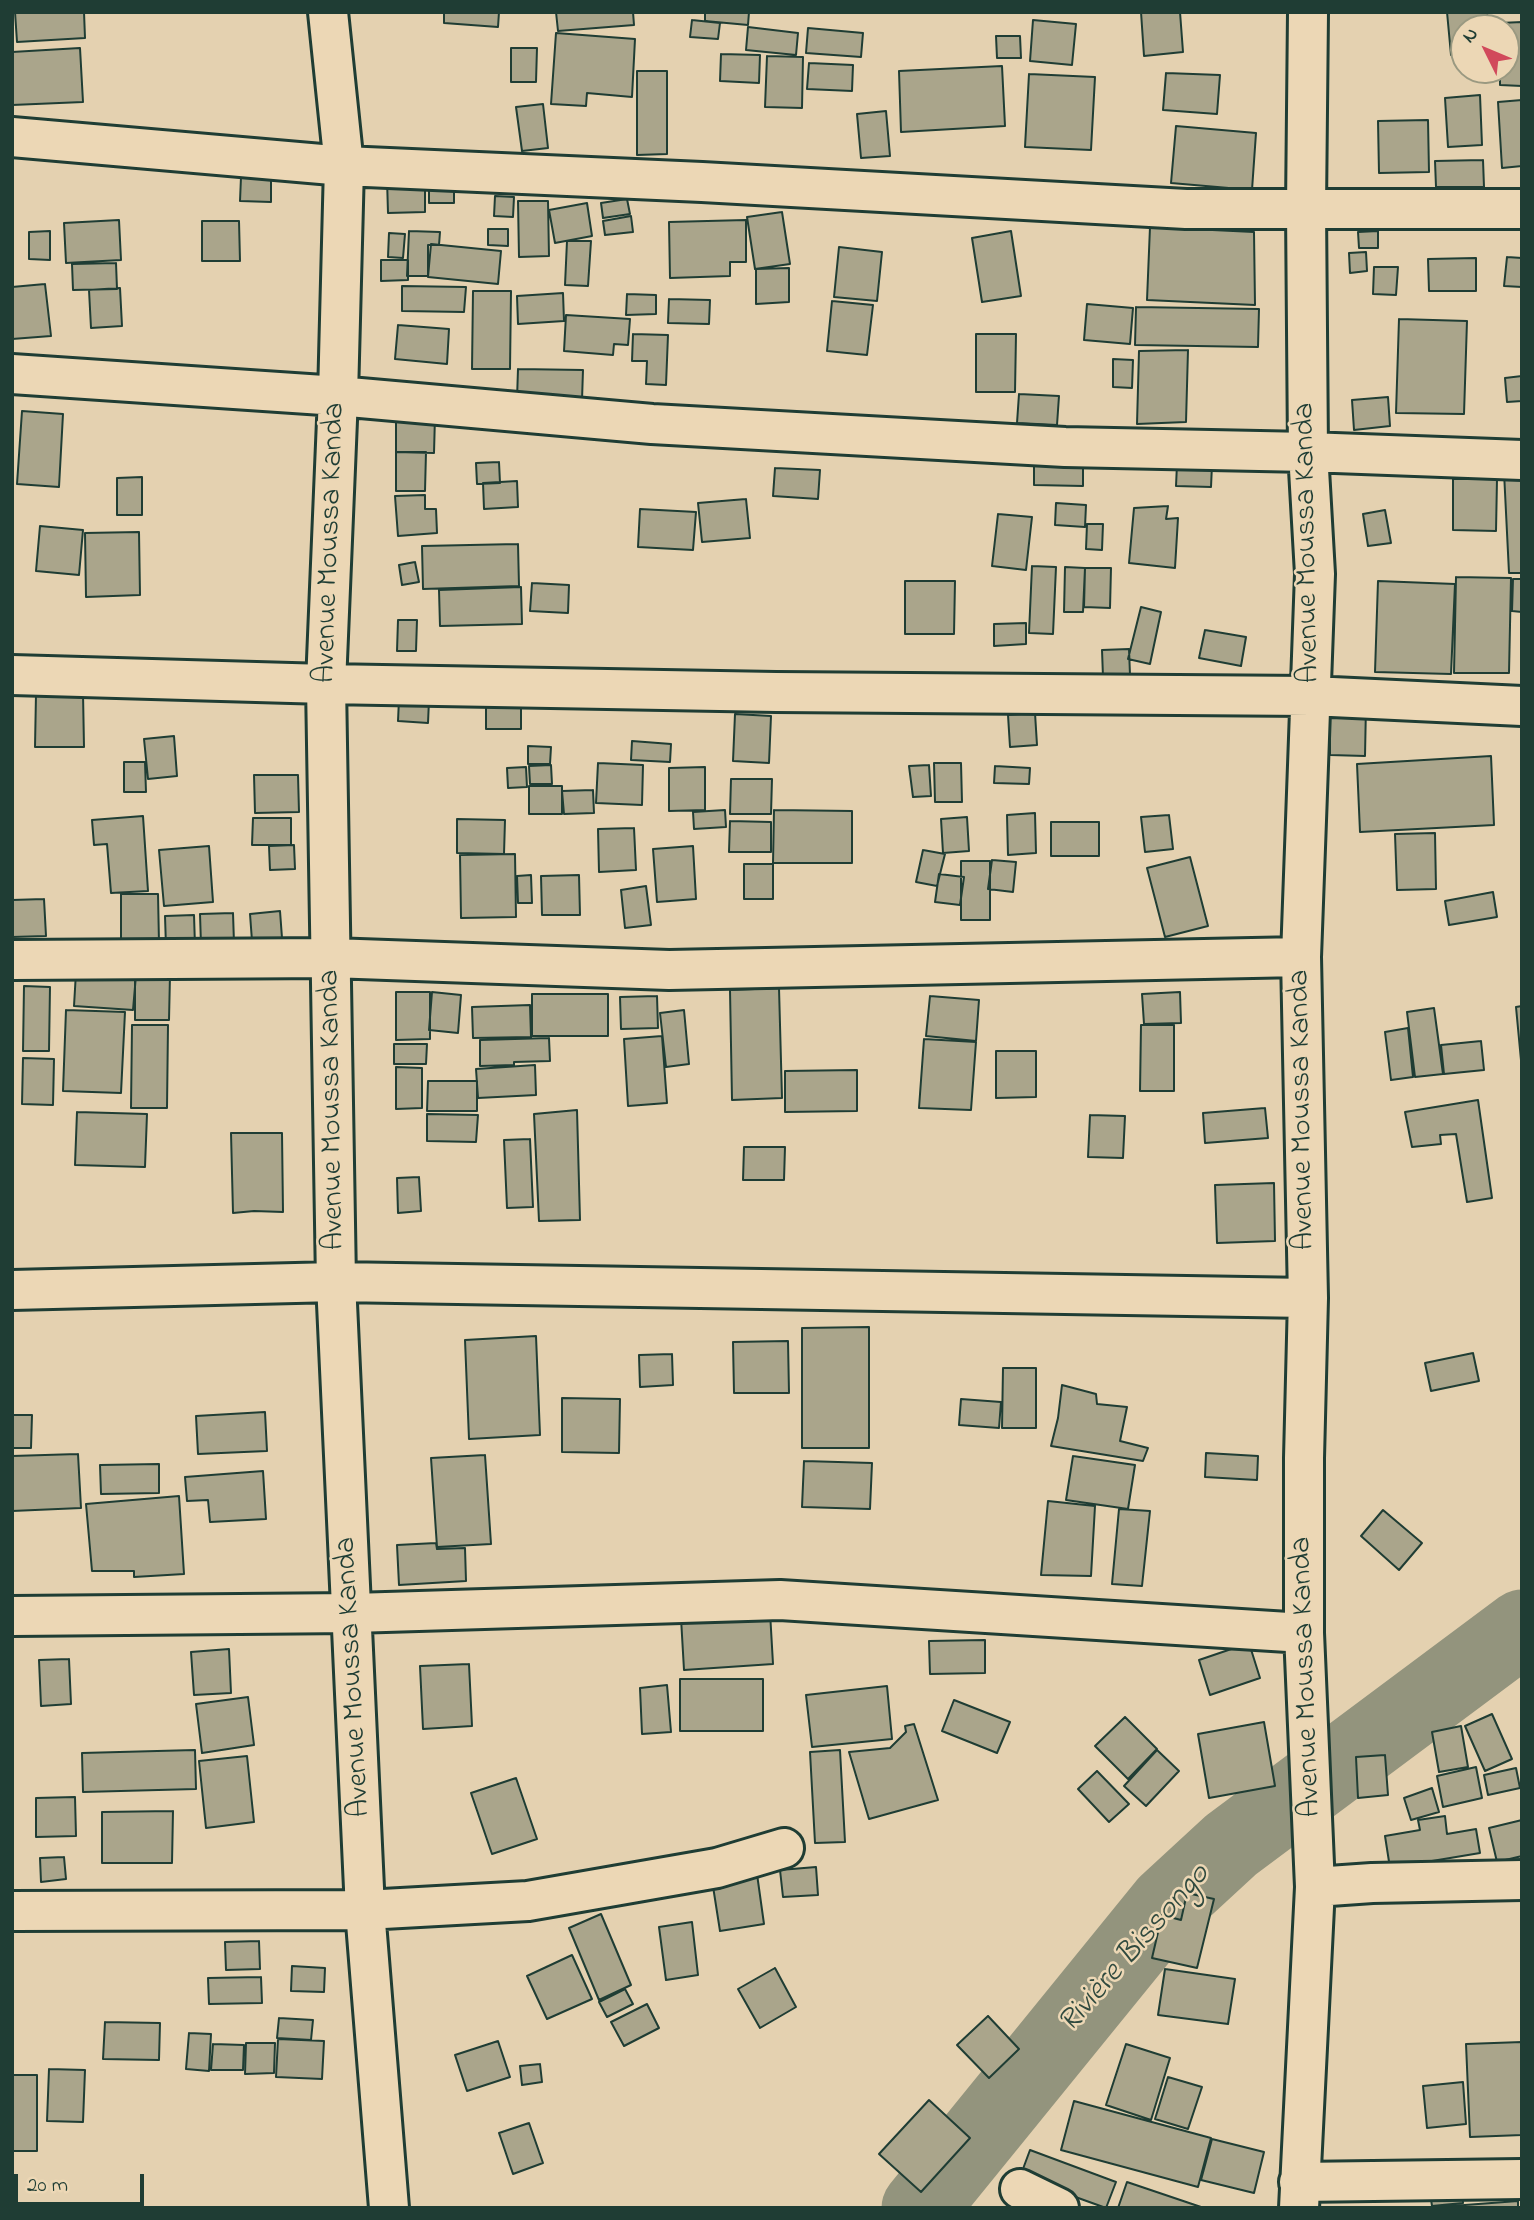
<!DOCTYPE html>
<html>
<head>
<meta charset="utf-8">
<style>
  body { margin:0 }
  #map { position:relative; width:1534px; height:2220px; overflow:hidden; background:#e4d1b0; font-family:"Indie Flower",sans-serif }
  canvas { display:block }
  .frame { position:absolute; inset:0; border:14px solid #1f3d34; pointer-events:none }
  .north { position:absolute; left:1450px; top:14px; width:70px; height:70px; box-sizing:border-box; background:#ecd7b5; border:2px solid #9a9981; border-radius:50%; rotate:313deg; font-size:19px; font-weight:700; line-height:28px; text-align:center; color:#1f3d34 }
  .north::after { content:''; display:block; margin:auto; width:24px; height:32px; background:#d1495b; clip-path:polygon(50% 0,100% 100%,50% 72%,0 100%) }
  .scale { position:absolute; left:14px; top:2174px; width:130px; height:32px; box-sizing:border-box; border:4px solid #1f3d34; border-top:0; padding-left:9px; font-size:21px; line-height:24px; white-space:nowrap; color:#1f3d34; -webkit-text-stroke:5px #ecd7b5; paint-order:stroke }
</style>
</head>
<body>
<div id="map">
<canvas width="1534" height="2220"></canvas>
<div class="frame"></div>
<div class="north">N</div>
<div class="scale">20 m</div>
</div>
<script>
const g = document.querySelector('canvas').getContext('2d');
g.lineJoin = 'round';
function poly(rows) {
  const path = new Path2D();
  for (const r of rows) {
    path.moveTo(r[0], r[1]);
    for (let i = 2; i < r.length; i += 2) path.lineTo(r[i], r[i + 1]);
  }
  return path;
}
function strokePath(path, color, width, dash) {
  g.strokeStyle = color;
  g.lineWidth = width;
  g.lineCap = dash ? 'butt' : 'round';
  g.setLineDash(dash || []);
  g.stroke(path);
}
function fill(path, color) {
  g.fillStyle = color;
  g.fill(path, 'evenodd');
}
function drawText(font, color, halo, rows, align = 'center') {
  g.font = font + ' "Indie Flower",sans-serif';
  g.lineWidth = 5;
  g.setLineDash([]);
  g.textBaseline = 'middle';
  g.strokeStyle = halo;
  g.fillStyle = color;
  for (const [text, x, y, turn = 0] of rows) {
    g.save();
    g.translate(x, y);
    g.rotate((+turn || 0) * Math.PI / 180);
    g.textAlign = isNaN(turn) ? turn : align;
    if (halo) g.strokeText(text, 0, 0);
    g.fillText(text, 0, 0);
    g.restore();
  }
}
strokePath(poly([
  [920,2208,1167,1904,1231,1845,1522,1628]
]), '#93947d', 77);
const building = poly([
  [15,12,84,12,85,38,17,42,15,12],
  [444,12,499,12,498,27,444,23,444,12],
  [556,12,633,12,634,25,558,31,556,12],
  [705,12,749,12,748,25,705,21,705,12],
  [1141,12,1180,12,1183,52,1144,56,1141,12],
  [1447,12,1487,12,1488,28,1464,28,1464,54,1451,55,1447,12],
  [692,20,720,23,718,39,690,37,692,20],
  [1033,20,1076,24,1072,65,1030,61,1033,20],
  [1522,22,1522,86,1500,85,1500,70,1506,70,1506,28,1500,28,1500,23,1522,22],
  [748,27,798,33,796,55,746,50,748,27],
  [808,28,863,33,861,57,806,53,808,28],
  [556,33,635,39,632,97,587,93,586,106,551,104,556,33],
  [996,36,1020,36,1021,58,997,58,996,36],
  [80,48,83,102,12,105,12,52,80,48],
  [511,48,537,48,536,82,511,82,511,48],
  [721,54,760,55,759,83,720,81,721,54],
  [767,56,803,57,802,108,765,107,767,56],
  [809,63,853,65,852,91,807,89,809,63],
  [1002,66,1005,126,901,132,899,71,1002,66],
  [637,71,667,71,667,154,637,155,637,71],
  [1166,73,1220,75,1217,114,1163,110,1166,73],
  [1029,74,1095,77,1091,150,1025,147,1029,74],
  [1480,95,1482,145,1448,147,1445,98,1480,95],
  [1522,100,1522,166,1502,168,1498,102,1522,100],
  [543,104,548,148,522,151,516,107,543,104],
  [886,111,890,156,861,158,857,114,886,111],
  [1428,120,1429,172,1379,173,1378,121,1428,120],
  [1176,126,1256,133,1252,190,1171,183,1176,126],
  [1483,160,1484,187,1436,187,1435,161,1483,160],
  [241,177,271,177,271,202,240,201,241,177],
  [425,177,425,212,388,213,387,179,425,177],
  [429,187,454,187,454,203,429,203,429,187],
  [495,196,514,197,513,217,494,216,495,196],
  [627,199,630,214,603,218,601,203,627,199],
  [518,201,548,201,549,256,519,257,518,201],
  [587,203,592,236,555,243,549,210,587,203],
  [782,212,790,264,755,269,747,217,782,212],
  [631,216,633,232,605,235,603,221,631,216],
  [119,220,121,260,66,263,64,223,119,220],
  [746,220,746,262,730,262,730,276,670,278,669,222,746,220],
  [202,221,239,221,240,261,202,261,202,221],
  [1150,227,1254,232,1255,305,1147,300,1150,227],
  [488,229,508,229,508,246,488,245,488,229],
  [50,231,50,260,29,259,29,232,50,231],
  [409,231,440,232,439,245,428,245,428,276,407,276,409,231],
  [1011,231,1021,296,982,302,972,238,1011,231],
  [1378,231,1378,248,1359,248,1358,232,1378,231],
  [389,233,405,234,403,258,388,257,389,233],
  [567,241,591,241,588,286,565,285,567,241],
  [431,244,501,251,498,284,428,277,431,244],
  [839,247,882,252,877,301,834,297,839,247],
  [1366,252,1367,271,1350,273,1349,253,1366,252],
  [1507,257,1522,258,1522,287,1504,286,1507,257],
  [1476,258,1476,291,1429,291,1428,259,1476,258],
  [381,260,408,260,408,280,381,281,381,260],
  [116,263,117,289,73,290,72,264,116,263],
  [1374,267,1398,267,1396,295,1373,294,1374,267],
  [789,268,789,302,756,304,756,269,789,268],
  [45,284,51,336,12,339,12,287,45,284],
  [402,286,466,287,464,312,402,311,402,286],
  [120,288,122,326,91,328,89,290,120,288],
  [473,291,511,291,510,369,472,369,473,291],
  [563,293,564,321,518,324,517,296,563,293],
  [627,294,656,295,656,314,626,315,627,294],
  [669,299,710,300,709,324,668,323,669,299],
  [832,301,873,305,867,355,827,351,832,301],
  [1087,304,1133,308,1130,344,1084,340,1087,304],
  [1136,307,1259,309,1258,347,1135,345,1136,307],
  [566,315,630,319,628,345,614,344,613,355,564,351,566,315],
  [1399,319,1467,321,1464,414,1396,413,1399,319],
  [398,325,449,329,447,364,395,359,398,325],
  [633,334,668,335,666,385,646,384,647,361,632,361,633,334],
  [976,334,1016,334,1015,392,976,392,976,334],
  [1188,350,1186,422,1137,424,1139,351,1188,350],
  [1113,359,1133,360,1132,388,1113,387,1113,359],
  [518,369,583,370,582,400,517,399,518,369],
  [1522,376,1522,401,1507,402,1505,378,1522,376],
  [1019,394,1059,396,1057,425,1017,423,1019,394],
  [1388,397,1390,426,1354,430,1352,400,1388,397],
  [22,411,63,414,59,487,17,484,22,411],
  [396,416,435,416,434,453,396,452,396,416],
  [396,452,426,452,425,491,396,491,396,452],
  [1034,458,1083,459,1083,486,1034,485,1034,458],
  [499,462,500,483,477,484,476,463,499,462],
  [1177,464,1212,465,1211,487,1176,486,1177,464],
  [775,468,820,470,818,499,773,496,775,468],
  [1504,472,1522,474,1522,573,1509,573,1504,472],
  [142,477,142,515,117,515,117,478,142,477],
  [1453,479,1497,479,1496,531,1453,530,1453,479],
  [517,481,518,507,484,509,483,483,517,481],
  [425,495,425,509,436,509,437,533,398,536,395,496,425,495],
  [746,499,750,538,702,542,698,503,746,499],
  [1056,503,1086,505,1085,527,1055,525,1056,503],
  [1168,506,1166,519,1178,518,1175,568,1129,563,1134,508,1168,506],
  [640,509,696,512,693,550,638,547,640,509],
  [1385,510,1391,543,1368,546,1363,514,1385,510],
  [998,514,1032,517,1026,570,992,566,998,514],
  [1087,524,1103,524,1102,550,1086,549,1087,524],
  [40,526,83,530,79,575,36,571,40,526],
  [139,532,140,595,86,597,85,533,139,532],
  [518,544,519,586,423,589,422,546,518,544],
  [415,562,419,582,402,585,399,565,415,562],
  [1032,566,1056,567,1053,634,1029,633,1032,566],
  [1065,567,1085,568,1083,612,1064,612,1065,567],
  [1085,568,1111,568,1110,608,1084,607,1085,568],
  [1456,577,1511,578,1509,673,1454,673,1456,577],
  [1513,579,1522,579,1522,612,1512,611,1513,579],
  [905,581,955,581,954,634,905,634,905,581],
  [1378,581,1455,584,1451,674,1375,672,1378,581],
  [532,583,569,585,568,613,530,611,532,583],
  [521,587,522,624,440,626,439,590,521,587],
  [1141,607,1161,612,1150,664,1128,659,1141,607],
  [398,620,417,620,416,651,397,651,398,620],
  [1026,623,1026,644,994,646,994,624,1026,623],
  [1205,630,1246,637,1241,666,1199,658,1205,630],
  [1129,649,1130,675,1103,677,1102,650,1129,649],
  [83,693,84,747,35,747,36,694,83,693],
  [486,695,521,695,521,729,486,729,486,695],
  [399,699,429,700,428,723,398,721,399,699],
  [1330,705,1366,705,1365,756,1330,755,1330,705],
  [1035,713,1037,745,1010,747,1008,715,1035,713],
  [735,714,771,716,769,763,733,761,735,714],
  [174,736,177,776,148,779,144,739,174,736],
  [632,741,671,744,670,762,631,760,632,741],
  [528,746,551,747,550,764,528,764,528,746],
  [1491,756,1494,825,1360,832,1357,764,1491,756],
  [124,762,145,762,146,792,124,792,124,762],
  [598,763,643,765,642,805,596,803,598,763],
  [934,763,961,763,962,802,935,802,934,763],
  [551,765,552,784,530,784,529,766,551,765],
  [929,765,931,796,913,797,909,766,929,765],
  [995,766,1030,768,1029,784,994,783,995,766],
  [526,767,527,787,508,788,507,768,526,767],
  [705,767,705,810,669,811,669,768,705,767],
  [254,775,298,775,299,812,255,813,254,775],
  [731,779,772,779,771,814,730,814,731,779],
  [529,786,562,786,562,814,529,814,529,786],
  [593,790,594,813,564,814,562,791,593,790],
  [725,810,726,827,694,829,693,812,725,810],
  [774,810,852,811,852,863,773,863,774,810],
  [1035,813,1036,853,1008,855,1007,815,1035,813],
  [1169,815,1173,849,1145,852,1141,817,1169,815],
  [143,816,148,891,111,893,107,844,94,845,92,820,143,816],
  [967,817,969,851,943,853,941,819,967,817],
  [253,818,291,818,291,845,252,845,253,818],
  [457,819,505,820,504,854,457,853,457,819],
  [730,821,771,822,771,852,729,852,730,821],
  [1051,822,1099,822,1099,856,1051,856,1051,822],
  [634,828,636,870,599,872,598,829,634,828],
  [1435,833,1436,889,1397,890,1395,834,1435,833],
  [294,845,295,869,270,870,269,846,294,845],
  [209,846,213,902,164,906,159,850,209,846],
  [693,846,696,899,657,902,653,849,693,846],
  [923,850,945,854,937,886,916,882,923,850],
  [515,854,516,917,461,918,460,855,515,854],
  [1190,857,1208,926,1165,937,1147,868,1190,857],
  [992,860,1016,862,1013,892,988,889,992,860],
  [961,861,990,861,990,920,961,920,961,861],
  [744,864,773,864,773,899,744,899,744,864],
  [939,874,964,877,960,905,935,902,939,874],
  [531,875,532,903,518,903,517,876,531,875],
  [579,875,580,915,542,915,541,876,579,875],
  [646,886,651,925,625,928,621,890,646,886],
  [1493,892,1497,917,1449,925,1445,901,1493,892],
  [121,894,158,894,159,943,121,943,121,894],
  [44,899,46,936,12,937,12,900,44,899],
  [280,911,282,938,252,941,250,914,280,911],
  [233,913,234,943,201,945,200,914,233,913],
  [194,915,195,946,166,947,165,916,194,915],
  [76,972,136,975,133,1010,74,1006,76,972],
  [135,974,170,975,169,1020,135,1020,135,974],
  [24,986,50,987,49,1051,23,1051,24,986],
  [779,988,782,1098,732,1100,730,990,779,988],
  [396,992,430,992,430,1039,396,1040,396,992],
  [432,992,461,995,458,1033,429,1030,432,992],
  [1180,992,1181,1023,1144,1024,1142,994,1180,992],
  [532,994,608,994,608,1036,532,1036,532,994],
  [657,996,658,1028,621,1029,620,997,657,996],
  [930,996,979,1000,976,1041,926,1036,930,996],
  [530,1005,531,1037,473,1038,472,1007,530,1005],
  [1522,1006,1522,1071,1516,1007,1522,1006],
  [1434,1008,1443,1074,1415,1077,1407,1012,1434,1008],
  [66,1010,125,1012,121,1093,63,1091,66,1010],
  [684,1010,689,1064,666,1067,660,1013,684,1010],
  [132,1025,168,1025,167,1108,131,1108,132,1025],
  [1141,1025,1174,1025,1174,1091,1140,1091,1141,1025],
  [1408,1028,1413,1077,1391,1080,1385,1032,1408,1028],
  [662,1036,667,1103,628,1106,624,1039,662,1036],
  [549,1038,550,1061,514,1062,514,1065,480,1066,480,1040,549,1038],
  [924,1039,976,1042,971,1110,919,1108,924,1039],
  [1481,1041,1484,1070,1444,1074,1441,1045,1481,1041],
  [394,1044,427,1044,426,1064,394,1064,394,1044],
  [996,1051,1036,1051,1036,1097,996,1098,996,1051],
  [23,1058,54,1059,53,1105,22,1104,23,1058],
  [535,1065,536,1095,478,1098,476,1069,535,1065],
  [396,1067,422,1068,422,1108,396,1109,396,1067],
  [857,1070,857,1111,785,1112,785,1071,857,1070],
  [428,1081,477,1081,477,1111,427,1111,428,1081],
  [1478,1100,1492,1198,1467,1202,1456,1134,1440,1135,1441,1144,1412,1147,1405,1112,1478,1100],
  [1265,1108,1268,1138,1205,1143,1203,1113,1265,1108],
  [577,1110,580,1220,539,1221,534,1114,577,1110],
  [77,1112,147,1114,145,1167,75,1165,77,1112],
  [427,1114,478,1115,476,1142,427,1141,427,1114],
  [1090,1115,1125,1116,1123,1158,1088,1157,1090,1115],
  [231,1133,282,1133,283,1212,254,1211,233,1213,231,1133],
  [530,1139,533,1207,507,1208,504,1140,530,1139],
  [744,1147,785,1147,784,1180,743,1180,744,1147],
  [419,1177,421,1211,398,1213,397,1178,419,1177],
  [1274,1183,1275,1241,1217,1243,1215,1185,1274,1183],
  [869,1327,869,1448,802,1448,802,1328,869,1327],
  [536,1336,540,1435,469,1439,465,1340,536,1336],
  [788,1341,789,1393,734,1393,733,1342,788,1341],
  [1473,1353,1479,1381,1431,1391,1425,1363,1473,1353],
  [672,1354,673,1385,640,1387,639,1355,672,1354],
  [1003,1368,1036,1368,1036,1428,1002,1428,1003,1368],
  [1062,1385,1096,1394,1097,1404,1127,1407,1120,1441,1148,1448,1143,1461,1051,1446,1058,1418,1062,1385],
  [562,1398,620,1399,619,1453,562,1452,562,1398],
  [961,1399,1001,1402,999,1428,959,1425,961,1399],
  [265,1412,267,1451,198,1454,196,1416,265,1412],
  [12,1415,32,1415,31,1448,12,1448,12,1415],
  [1206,1453,1258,1456,1257,1480,1205,1477,1206,1453],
  [78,1454,81,1508,12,1511,12,1456,78,1454],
  [485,1455,491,1544,437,1547,431,1458,485,1455],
  [1073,1456,1135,1465,1128,1509,1066,1500,1073,1456],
  [804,1461,872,1463,870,1509,802,1507,804,1461],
  [159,1464,159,1493,101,1494,100,1465,159,1464],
  [263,1471,266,1519,210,1522,208,1500,187,1501,185,1477,263,1471],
  [179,1496,184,1574,134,1577,134,1571,92,1571,86,1504,179,1496],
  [1048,1501,1095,1506,1091,1576,1041,1575,1048,1501],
  [1119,1509,1150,1511,1142,1586,1112,1584,1119,1509],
  [1383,1510,1422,1543,1399,1570,1361,1536,1383,1510],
  [436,1543,437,1549,465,1548,466,1581,399,1585,397,1545,436,1543],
  [770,1612,773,1664,684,1670,681,1618,770,1612],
  [985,1640,985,1673,930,1674,929,1641,985,1640],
  [1249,1643,1260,1678,1210,1695,1199,1660,1249,1643],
  [229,1649,231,1693,194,1695,191,1652,229,1649],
  [69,1659,71,1704,41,1706,39,1660,69,1659],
  [469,1664,472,1726,423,1729,420,1666,469,1664],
  [680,1679,763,1679,763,1731,680,1731,680,1679],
  [667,1685,671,1732,642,1734,640,1688,667,1685],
  [887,1686,892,1739,812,1747,806,1695,887,1686],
  [248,1697,254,1745,202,1753,196,1704,248,1697],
  [954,1700,1010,1722,997,1753,942,1731,954,1700],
  [1492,1714,1512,1759,1485,1771,1465,1726,1492,1714],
  [1125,1717,1157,1749,1128,1779,1095,1746,1125,1717],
  [1264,1722,1275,1786,1209,1798,1198,1734,1264,1722],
  [914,1724,938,1800,869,1819,849,1752,890,1748,906,1732,905,1726,914,1724],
  [1461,1726,1468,1767,1439,1772,1432,1732,1461,1726],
  [195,1750,196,1789,83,1792,82,1753,195,1750],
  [840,1750,845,1842,815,1843,810,1752,840,1750],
  [1157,1750,1179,1771,1146,1806,1124,1786,1157,1750],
  [1385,1755,1388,1795,1358,1798,1356,1757,1385,1755],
  [247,1756,254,1822,206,1828,199,1761,247,1756],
  [1476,1767,1482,1798,1443,1807,1437,1776,1476,1767],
  [1516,1768,1520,1788,1488,1795,1484,1775,1516,1768],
  [1097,1771,1129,1804,1109,1822,1078,1789,1097,1771],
  [516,1778,537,1839,492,1854,471,1793,516,1778],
  [1432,1788,1439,1812,1411,1820,1404,1798,1432,1788],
  [75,1797,76,1836,36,1837,36,1798,75,1797],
  [173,1811,172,1863,102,1863,102,1812,173,1811],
  [1445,1816,1447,1834,1476,1829,1480,1853,1390,1868,1385,1836,1420,1830,1418,1820,1445,1816],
  [1522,1820,1522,1856,1497,1862,1489,1828,1522,1820],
  [64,1857,66,1879,41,1882,40,1858,64,1857],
  [816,1867,818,1895,783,1897,780,1870,816,1867],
  [757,1874,764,1924,720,1931,712,1880,757,1874],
  [1187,1893,1214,1899,1197,1968,1152,1958,1162,1915,1181,1920,1187,1893],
  [601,1914,631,1985,599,2000,569,1928,601,1914],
  [692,1922,698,1975,666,1980,659,1927,692,1922],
  [259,1941,260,1969,226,1970,225,1942,259,1941],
  [572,1955,592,1999,547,2019,527,1976,572,1955],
  [292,1966,325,1968,324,1992,291,1991,292,1966],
  [775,1968,796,2007,760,2028,738,1989,775,1968],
  [1165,1969,1235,1979,1228,2024,1158,2015,1165,1969],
  [261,1977,262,2003,209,2004,208,1978,261,1977],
  [625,1989,633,2004,607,2017,599,2002,625,1989],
  [647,2004,659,2028,624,2046,611,2022,647,2004],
  [988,2016,1019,2049,989,2078,957,2045,988,2016],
  [279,2018,313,2020,311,2040,277,2038,279,2018],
  [105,2022,160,2023,159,2060,103,2059,105,2022],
  [189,2033,211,2034,209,2071,186,2069,189,2033],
  [278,2039,324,2041,322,2079,276,2077,278,2039],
  [498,2041,510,2077,467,2091,455,2055,498,2041],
  [1522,2042,1522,2135,1470,2137,1466,2044,1522,2042],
  [246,2043,275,2043,274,2073,245,2074,246,2043],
  [213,2044,244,2045,243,2070,211,2070,213,2044],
  [1126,2044,1170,2058,1151,2120,1106,2105,1126,2044],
  [540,2064,542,2082,522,2085,520,2066,540,2064],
  [49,2069,85,2070,83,2122,47,2121,49,2069],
  [12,2075,37,2075,37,2151,12,2151,12,2075],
  [1168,2077,1202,2087,1188,2129,1155,2119,1168,2077],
  [1463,2082,1466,2124,1427,2128,1423,2086,1463,2082],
  [929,2100,970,2138,921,2192,879,2154,929,2100],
  [1074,2101,1211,2138,1198,2187,1061,2150,1074,2101],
  [529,2123,543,2163,513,2174,499,2133,529,2123],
  [1212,2139,1264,2152,1254,2193,1201,2180,1212,2139],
  [1030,2150,1116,2182,1106,2208,1020,2177,1030,2150],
  [1127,2182,1201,2207,1118,2208,1127,2182],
  [1462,2188,1463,2203,1432,2206,1430,2192,1462,2188],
  [1518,2201,1518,2208,1428,2208,1465,2205,1518,2201]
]);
fill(building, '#aaa58b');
strokePath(building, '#1f3d34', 2);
const minor = poly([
  [328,12,344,166,338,396,326,684,336,1282,365,1910,389,2208],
  [12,137,344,166,702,182,1186,209,1522,209],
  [12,374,338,396,652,424,1065,447,1308,452,1522,460],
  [12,675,326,684,776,692,1311,696,1522,706],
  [12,960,331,958,669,970,1301,957],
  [12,1290,336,1282,1308,1298],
  [12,1616,353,1613,780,1600,1304,1633],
  [1315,1887,1372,1883,1522,1880],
  [12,1911,365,1910,528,1901,717,1868,784,1848],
  [1299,2182,1522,2179],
  [1020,2189,1059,2208],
  [1299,2208,1315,1887,1304,1633,1304,1458,1308,1298,1301,957,1315,574,1308,452,1306,208,1308,12]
]);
strokePath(minor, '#1f3d34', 44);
strokePath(minor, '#ecd7b5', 38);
drawText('30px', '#1f3d34', '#ecd7b5', [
  ["Avenue Moussa Kanda",332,543,-88],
  ["Avenue Moussa Kanda",1309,543,-91],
  ["Avenue Moussa Kanda",334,1110,-91],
  ["Avenue Moussa Kanda",1304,1110,-91],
  ["Avenue Moussa Kanda",355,1677,-93],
  ["Avenue Moussa Kanda",1308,1677,-92]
]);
drawText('italic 32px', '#304a3f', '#ecd7b5', [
  ["Rivière Bissongo",1136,1950,-49]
]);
</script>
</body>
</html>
